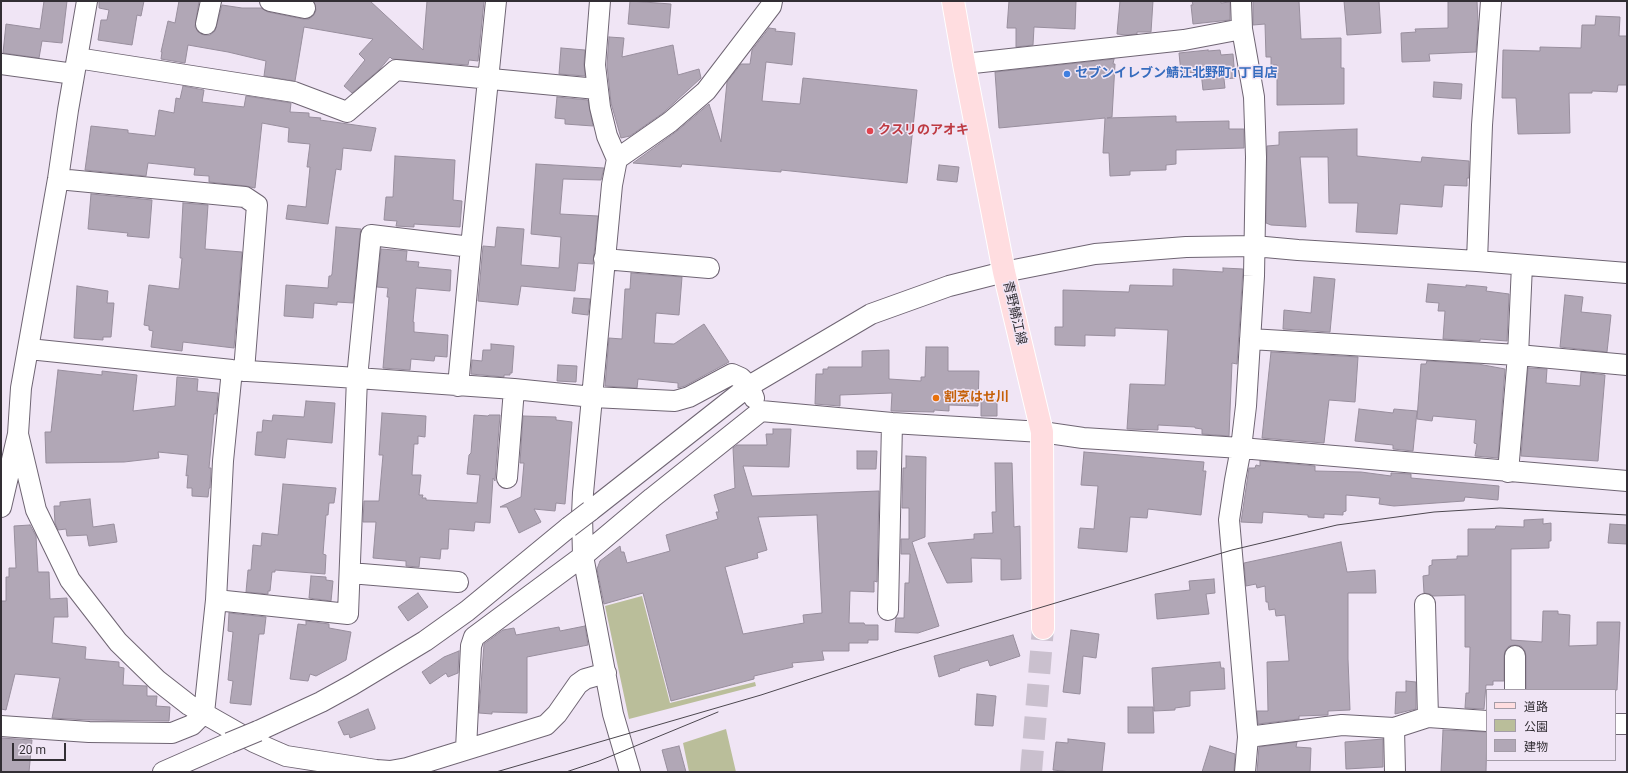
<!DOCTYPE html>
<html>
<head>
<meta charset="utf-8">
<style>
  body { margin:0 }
  #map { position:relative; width:1628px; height:773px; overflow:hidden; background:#f0e5f5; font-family:Roboto,"Noto Sans JP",sans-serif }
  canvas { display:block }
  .frame { position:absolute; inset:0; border:2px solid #322e34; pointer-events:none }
  .legend { position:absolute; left:1486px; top:689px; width:130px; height:72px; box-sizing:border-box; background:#f0e5f5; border:1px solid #a49ca8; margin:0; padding:5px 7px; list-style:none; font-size:12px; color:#322e34 }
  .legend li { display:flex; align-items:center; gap:8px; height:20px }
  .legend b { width:20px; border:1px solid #a49ca8 }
  .scale { position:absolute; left:12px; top:743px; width:54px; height:18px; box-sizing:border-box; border:2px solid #322e34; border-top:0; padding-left:5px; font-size:12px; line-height:14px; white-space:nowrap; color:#322e34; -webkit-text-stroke:3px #f0e5f5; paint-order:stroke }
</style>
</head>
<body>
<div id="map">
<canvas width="1628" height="773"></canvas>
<div class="frame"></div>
<ul class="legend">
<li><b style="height:5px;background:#ffdde0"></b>道路</li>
<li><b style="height:11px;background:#babe9a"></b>公園</li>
<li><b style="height:11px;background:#b1a7b6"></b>建物</li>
</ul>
<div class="scale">20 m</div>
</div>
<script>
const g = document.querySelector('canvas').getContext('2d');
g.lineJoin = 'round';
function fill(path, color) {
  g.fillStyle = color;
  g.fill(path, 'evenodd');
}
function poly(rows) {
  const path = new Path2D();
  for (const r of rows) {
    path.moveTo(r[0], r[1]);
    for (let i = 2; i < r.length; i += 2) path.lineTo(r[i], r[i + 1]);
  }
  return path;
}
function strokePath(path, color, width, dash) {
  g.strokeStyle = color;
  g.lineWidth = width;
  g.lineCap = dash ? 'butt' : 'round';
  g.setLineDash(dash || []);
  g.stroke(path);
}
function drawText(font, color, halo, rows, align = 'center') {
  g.font = font + ' Roboto,"Noto Sans JP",sans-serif';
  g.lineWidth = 3;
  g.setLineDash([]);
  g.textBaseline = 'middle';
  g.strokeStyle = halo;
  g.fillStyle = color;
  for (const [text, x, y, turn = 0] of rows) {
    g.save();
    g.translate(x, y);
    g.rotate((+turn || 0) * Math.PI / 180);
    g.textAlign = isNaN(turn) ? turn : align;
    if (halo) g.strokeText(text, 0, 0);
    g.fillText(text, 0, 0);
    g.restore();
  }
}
fill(poly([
  [642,596,670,703,755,682,756,686,629,719,605,606],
  [726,729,736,772,689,772,683,743]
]), '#babe9a');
const building = poly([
  [44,1,67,1,62,43,42,41,39,58,3,53,6,24,40,29,44,1],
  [99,1,144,1,141,16,137,15,132,45,98,40,101,20,107,20,109,10,99,8,99,1],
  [179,1,199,1,195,27,198,32,204,35,210,35,215,31,222,5,242,8,261,8,268,12,303,19,309,19,314,15,316,10,314,1,370,1,423,50,427,1,484,1,478,61,469,60,468,65,392,59,390,57,379,70,352,93,344,86,365,60,359,54,373,39,304,27,295,81,264,76,266,61,228,52,188,45,185,63,161,59,162,52,161,52,168,21,175,23,179,1],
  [630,1,671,4,669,28,628,24,630,1],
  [1009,1,1076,1,1075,29,1034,27,1033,45,1016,47,1016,28,1007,28,1009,1],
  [1120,1,1153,1,1151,32,1137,32,1137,34,1126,35,1117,34,1120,1],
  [1192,1,1221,1,1221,3,1230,2,1230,20,1193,24,1191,5,1193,5,1192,1],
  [1253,1,1299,1,1301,39,1341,38,1341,68,1344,68,1344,104,1277,105,1277,65,1271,65,1271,57,1266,57,1265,24,1253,25,1253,1],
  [1344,1,1379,1,1381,33,1347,35,1344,1],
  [1448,1,1477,1,1478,22,1476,52,1429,54,1430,61,1402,62,1401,33,1416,32,1415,29,1448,28,1448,1],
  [1596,16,1620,17,1619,36,1627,36,1627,85,1618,85,1617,92,1592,91,1592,93,1569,93,1570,133,1518,134,1516,98,1502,98,1503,50,1540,51,1540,47,1581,48,1582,25,1595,25,1596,16],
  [769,28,776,29,775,31,795,33,792,65,766,62,762,101,800,104,803,78,917,90,907,183,781,170,781,172,682,164,681,167,633,163,677,131,709,104,721,142,727,82,741,64,750,64,752,50,769,28],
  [609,37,624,38,622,57,673,45,678,75,699,69,701,78,663,113,630,136,621,138,611,103,607,65,609,37],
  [561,48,585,50,584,64,585,76,559,74,561,48],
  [1208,50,1208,51,1220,50,1221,55,1233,54,1235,78,1224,79,1225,88,1203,90,1201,72,1181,73,1179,53,1208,50],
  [1114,59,1113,64,1115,64,1112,117,1107,118,1176,116,1176,122,1229,121,1229,129,1244,129,1244,148,1176,150,1176,164,1166,165,1166,170,1130,171,1130,175,1110,176,1109,153,1103,153,1105,118,999,128,995,72,1114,59],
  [1434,82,1462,84,1461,99,1433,97,1434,82],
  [183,86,204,90,202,102,244,107,246,96,291,103,290,112,309,113,309,117,321,118,320,120,376,128,371,151,343,148,341,170,336,169,328,224,286,219,288,205,306,207,310,167,307,167,310,144,288,142,289,128,262,123,255,188,246,186,209,182,209,176,194,175,195,168,148,163,146,176,85,170,91,126,128,130,128,133,155,136,159,110,174,113,176,98,180,99,183,86],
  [557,97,588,100,593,126,565,124,565,119,555,118,557,97],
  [1357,129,1357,156,1421,162,1422,157,1469,161,1469,178,1467,178,1467,186,1444,185,1442,207,1400,204,1397,234,1356,232,1358,203,1329,203,1328,157,1300,157,1306,227,1271,225,1266,223,1267,146,1279,145,1279,132,1357,129],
  [395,156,455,160,453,200,462,201,460,227,414,224,414,227,396,226,397,221,384,220,386,197,393,197,395,156],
  [536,164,604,168,601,180,563,179,560,214,598,216,593,264,578,263,575,291,521,286,518,305,478,301,483,246,495,247,497,227,524,229,521,265,559,268,561,237,531,234,536,164],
  [939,165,959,167,957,182,937,180,939,165],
  [91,194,152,200,149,238,127,236,128,233,88,229,91,194],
  [183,203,208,205,205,249,242,252,234,348,183,342,182,351,151,347,153,331,149,330,149,326,144,325,149,285,179,289,182,258,180,258,183,203],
  [336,227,361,229,360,234,353,303,337,302,337,305,314,303,313,318,284,316,286,285,328,288,329,276,331,276,332,274,336,227],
  [381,249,407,251,406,261,419,262,418,267,451,270,450,291,416,288,413,322,414,322,414,332,448,335,447,357,435,356,434,361,411,359,410,370,383,368,389,297,387,297,388,288,377,287,381,249],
  [1223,268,1243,269,1237,364,1232,363,1229,436,1202,434,1202,429,1195,428,1195,427,1158,425,1158,430,1127,429,1130,384,1165,385,1168,330,1115,328,1115,336,1085,335,1085,346,1055,345,1055,327,1063,327,1063,290,1129,292,1130,285,1173,286,1173,269,1223,272,1223,268],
  [631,273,682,277,679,315,656,313,654,343,674,344,704,324,729,362,685,386,678,388,678,383,638,379,637,388,605,386,609,338,622,339,625,289,630,289,631,273],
  [1314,277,1335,279,1330,332,1283,329,1284,310,1311,313,1314,277],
  [1428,284,1466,287,1466,285,1487,287,1486,291,1509,294,1507,341,1480,339,1480,341,1443,339,1445,311,1438,311,1439,303,1426,302,1428,284],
  [77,286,108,291,107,303,114,303,111,337,103,337,103,340,74,338,77,286],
  [1565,295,1583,297,1581,312,1611,315,1607,352,1560,347,1565,295],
  [574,298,590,299,588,315,572,313,574,298],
  [491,344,514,346,512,373,510,373,510,375,504,375,504,377,471,374,472,360,482,361,483,350,491,350,491,344],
  [926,347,948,347,948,371,979,371,978,406,949,405,949,411,934,410,934,412,891,411,892,393,840,395,840,406,815,404,816,374,823,374,823,369,828,369,828,367,862,367,862,351,889,350,889,379,921,381,921,377,925,377,926,347],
  [1271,352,1358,357,1355,402,1329,400,1324,443,1262,438,1271,352],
  [1427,361,1478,364,1505,369,1498,458,1475,456,1477,444,1474,443,1476,420,1433,416,1432,421,1417,419,1421,364,1426,364,1427,361],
  [558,365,577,366,576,382,557,381,558,365],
  [1528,368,1547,369,1546,383,1580,386,1581,372,1605,375,1598,461,1521,456,1528,368],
  [58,370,102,375,102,371,137,375,133,411,175,406,177,377,198,379,197,391,218,393,216,414,214,414,209,468,211,468,210,488,209,488,208,497,192,496,192,488,187,488,188,475,186,476,188,455,158,452,159,458,124,462,46,463,45,432,51,432,58,370],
  [981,399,997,400,997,416,981,416,981,399],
  [306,401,335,403,332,443,287,439,285,458,255,455,257,432,262,432,263,420,272,421,273,415,304,417,306,401],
  [1359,409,1393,413,1394,409,1417,411,1413,451,1393,449,1393,445,1355,441,1359,409],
  [382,413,426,416,425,437,418,436,418,444,414,444,412,475,421,475,419,495,423,495,422,498,426,498,426,500,477,503,480,475,467,474,469,455,471,453,474,415,488,416,489,415,500,415,496,467,495,481,493,478,490,523,475,522,474,531,449,529,448,549,441,549,440,559,420,557,419,567,406,566,406,561,373,558,376,522,363,522,364,501,379,501,383,455,379,455,382,413],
  [523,416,556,417,556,420,572,422,565,504,556,503,555,511,534,509,541,522,519,533,507,507,500,507,521,497,524,463,520,463,523,416],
  [773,429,791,429,789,467,743,466,752,496,879,491,877,582,874,581,874,592,850,591,849,623,864,623,865,625,878,625,878,640,868,640,868,643,849,643,849,651,822,651,824,660,792,663,793,667,754,676,754,679,671,701,643,593,604,604,597,569,600,561,620,546,621,552,624,552,627,563,670,551,666,535,718,519,716,512,719,512,714,495,735,488,733,448,737,445,767,445,766,434,773,434,773,429],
  [817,515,822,613,803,615,804,623,743,634,725,567,758,558,757,553,767,550,758,517,817,515],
  [857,451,877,451,876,469,857,469,857,451],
  [1084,452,1204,462,1203,471,1206,471,1201,515,1148,509,1147,518,1130,517,1127,552,1078,548,1080,528,1094,529,1098,486,1081,485,1084,452],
  [906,456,926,457,925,537,912,542,939,626,918,633,895,632,896,618,904,618,905,583,909,583,910,554,901,554,901,539,909,539,909,508,902,508,903,468,906,468,906,456],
  [1260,461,1315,466,1315,471,1361,472,1391,476,1391,473,1411,474,1411,478,1499,486,1498,500,1465,497,1464,501,1394,506,1379,504,1380,498,1346,495,1346,511,1343,512,1343,515,1324,514,1324,518,1308,517,1308,515,1263,512,1262,523,1241,522,1249,468,1255,468,1256,465,1260,466,1260,461],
  [995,463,1012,463,1014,527,1020,526,1021,579,1001,580,1001,559,971,558,972,582,947,583,928,543,974,539,974,534,993,533,992,512,996,512,995,463],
  [283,484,336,488,334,503,329,503,328,515,326,515,323,554,326,555,325,574,275,570,275,572,272,572,270,591,268,591,268,594,246,592,248,570,251,570,253,545,261,546,262,533,278,535,283,484],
  [90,499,93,527,114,524,117,542,89,546,87,535,67,536,66,529,58,530,55,523,54,506,60,506,60,502,90,499],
  [1543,519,1543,524,1551,523,1551,541,1549,541,1549,548,1511,549,1511,640,1542,642,1543,611,1558,611,1558,614,1570,615,1569,646,1597,645,1597,622,1620,622,1617,690,1526,690,1526,656,1525,651,1521,646,1515,645,1509,646,1505,651,1504,656,1504,681,1493,681,1493,685,1486,685,1484,709,1465,708,1466,693,1469,693,1470,647,1465,647,1465,595,1433,596,1430,594,1424,593,1423,576,1429,575,1429,566,1432,565,1432,560,1457,559,1457,556,1468,556,1468,529,1495,529,1496,526,1524,527,1524,520,1543,519],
  [1610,524,1627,525,1627,544,1608,543,1610,524],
  [30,525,36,536,38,572,49,572,50,599,67,598,68,617,54,617,52,643,86,647,85,659,119,662,119,667,124,668,123,685,147,686,147,696,157,696,156,706,170,707,169,721,89,720,52,718,60,678,15,674,6,710,1,709,1,601,6,601,6,577,9,577,9,568,16,568,14,526,30,525],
  [1341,542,1347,572,1375,570,1376,593,1348,593,1348,659,1350,710,1328,711,1328,715,1299,716,1299,719,1258,724,1257,711,1268,711,1267,662,1289,661,1285,615,1276,616,1275,609,1269,610,1268,602,1266,602,1265,586,1257,588,1256,584,1246,586,1244,563,1341,542],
  [311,576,326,577,326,580,333,581,331,601,309,598,311,576],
  [1214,579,1215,593,1206,594,1209,614,1157,619,1155,594,1190,590,1189,581,1214,579],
  [418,593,428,607,408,621,398,607,418,593],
  [229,613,266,617,264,634,259,634,251,705,230,703,233,681,228,680,233,632,228,631,229,613],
  [306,621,329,624,329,628,351,632,346,660,316,676,310,674,308,681,290,679,298,624,306,625,306,621],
  [585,626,588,645,527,657,527,713,492,712,492,714,479,713,484,644,503,630,514,628,516,635,559,627,560,631,585,626],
  [1071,630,1099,634,1096,658,1083,656,1080,694,1063,692,1071,630],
  [1013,635,1020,656,990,666,988,660,959,669,960,670,939,677,934,656,1013,635],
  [459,651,458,673,448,677,446,673,430,684,422,672,444,657,459,651],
  [1220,662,1221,668,1224,668,1225,689,1190,691,1190,706,1175,708,1175,710,1154,711,1152,668,1220,662],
  [1406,681,1416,682,1416,709,1395,714,1396,692,1406,692,1406,681],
  [977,694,996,696,993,726,975,725,977,694],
  [1128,707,1153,707,1154,733,1128,733,1128,707],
  [368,709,375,727,375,729,350,738,349,734,344,735,338,722,368,709],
  [1443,730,1487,732,1486,772,1441,772,1443,730],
  [1,738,32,740,29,772,1,772,1,738],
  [1068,739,1105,743,1102,772,1071,772,1053,770,1056,742,1068,743,1068,739],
  [1383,739,1383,767,1346,769,1345,742,1383,739],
  [1297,742,1296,747,1311,748,1310,772,1257,772,1259,747,1297,742],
  [679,746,686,772,668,772,662,750,679,746],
  [1210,746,1235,754,1234,772,1202,772,1210,746]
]);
fill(building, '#b1a7b6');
strokePath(building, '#988e9d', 1);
strokePath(poly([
  [1031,772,1043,628]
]), '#cac0ce', 22, [22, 11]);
const minor = poly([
  [270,1,305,8],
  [1241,1,1242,29,1254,97,1256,157,1254,276,1246,406,1241,448,1235,480,1229,520,1248,737,1245,772],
  [206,24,211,1],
  [77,58,294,92,347,112,396,70,597,89],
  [1,64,74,74],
  [964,64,1184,40,1242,29],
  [617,159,670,122,706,91,771,6,772,1],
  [58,179,245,197,257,205,244,371],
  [604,259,709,268],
  [1477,261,1482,125,1491,1],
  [1250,339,1518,355,1627,365],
  [29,349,232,370,357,378,514,389,593,397,675,401,689,397,732,374,741,378,749,386,754,398],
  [458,386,471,247,496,1],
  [18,434,36,510,70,580,118,642,157,680,189,705,254,742,272,750,286,756,376,770,390,771,407,768,546,725,557,714,578,684,585,679,606,673],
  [1508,472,1518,355,1522,265],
  [507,478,514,389],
  [1,507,18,434,21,388,58,179,68,110,87,1],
  [590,511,749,386,871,314,949,286,1004,272,1095,254,1186,247,1254,246,1298,250,1477,261,1627,273],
  [350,573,458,582],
  [216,600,348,614,357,378,371,235,471,247],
  [1425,604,1428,717],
  [888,610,892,423],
  [1515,690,1515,656],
  [1615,724,1627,724],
  [1,726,89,732,172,733,192,725,204,713,216,600,223,461,232,370],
  [1394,728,1395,772],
  [258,731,321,702,352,685,425,641,467,611,569,527],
  [1248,737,1342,725,1394,728,1428,717,1487,721],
  [466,749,471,646,474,637,583,556,582,515,583,493,612,185,617,159,607,136,600,107,595,65,600,1],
  [163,772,229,743],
  [630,772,613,714,583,556,652,498,761,411,892,423,1042,432,1083,438,1241,448,1627,481]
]);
const major = poly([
  [953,1,964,64,1004,272,1042,432,1043,628]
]);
strokePath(minor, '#6f6573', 22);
strokePath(major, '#fff', 24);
strokePath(minor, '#fff', 20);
strokePath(major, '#ffdde0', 22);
strokePath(poly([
  [496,772,761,695,899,650,1232,550,1337,525,1434,512,1500,508,1627,515],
  [566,772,599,761,718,712]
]), '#4c474f', 1);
const minorBridge = poly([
  [569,527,590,511],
  [229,743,258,731]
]);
strokePath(minorBridge, '#6f6573', 22, []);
strokePath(minorBridge, '#fff', 20);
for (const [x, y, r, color] of [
  [1067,74,4,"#3f7fe0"],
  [870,131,4,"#e0444e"],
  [936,398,4,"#e8710a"]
]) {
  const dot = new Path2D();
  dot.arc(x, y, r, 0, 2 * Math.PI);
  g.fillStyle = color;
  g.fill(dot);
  strokePath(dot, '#f0e5f5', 1.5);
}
drawText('bold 13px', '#366cbe', '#f0e5f5', [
  ["セブンイレブン鯖江北野町1丁目店",1075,74]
], 'left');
drawText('bold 13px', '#be3a42', '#f0e5f5', [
  ["クスリのアオキ",878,131]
], 'left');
drawText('13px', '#322e34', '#f0e5f5', [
  ["青野鯖江線",1014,313,77]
]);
drawText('bold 13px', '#c56008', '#f0e5f5', [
  ["割烹はせ川",944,398]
], 'left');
</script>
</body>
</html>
